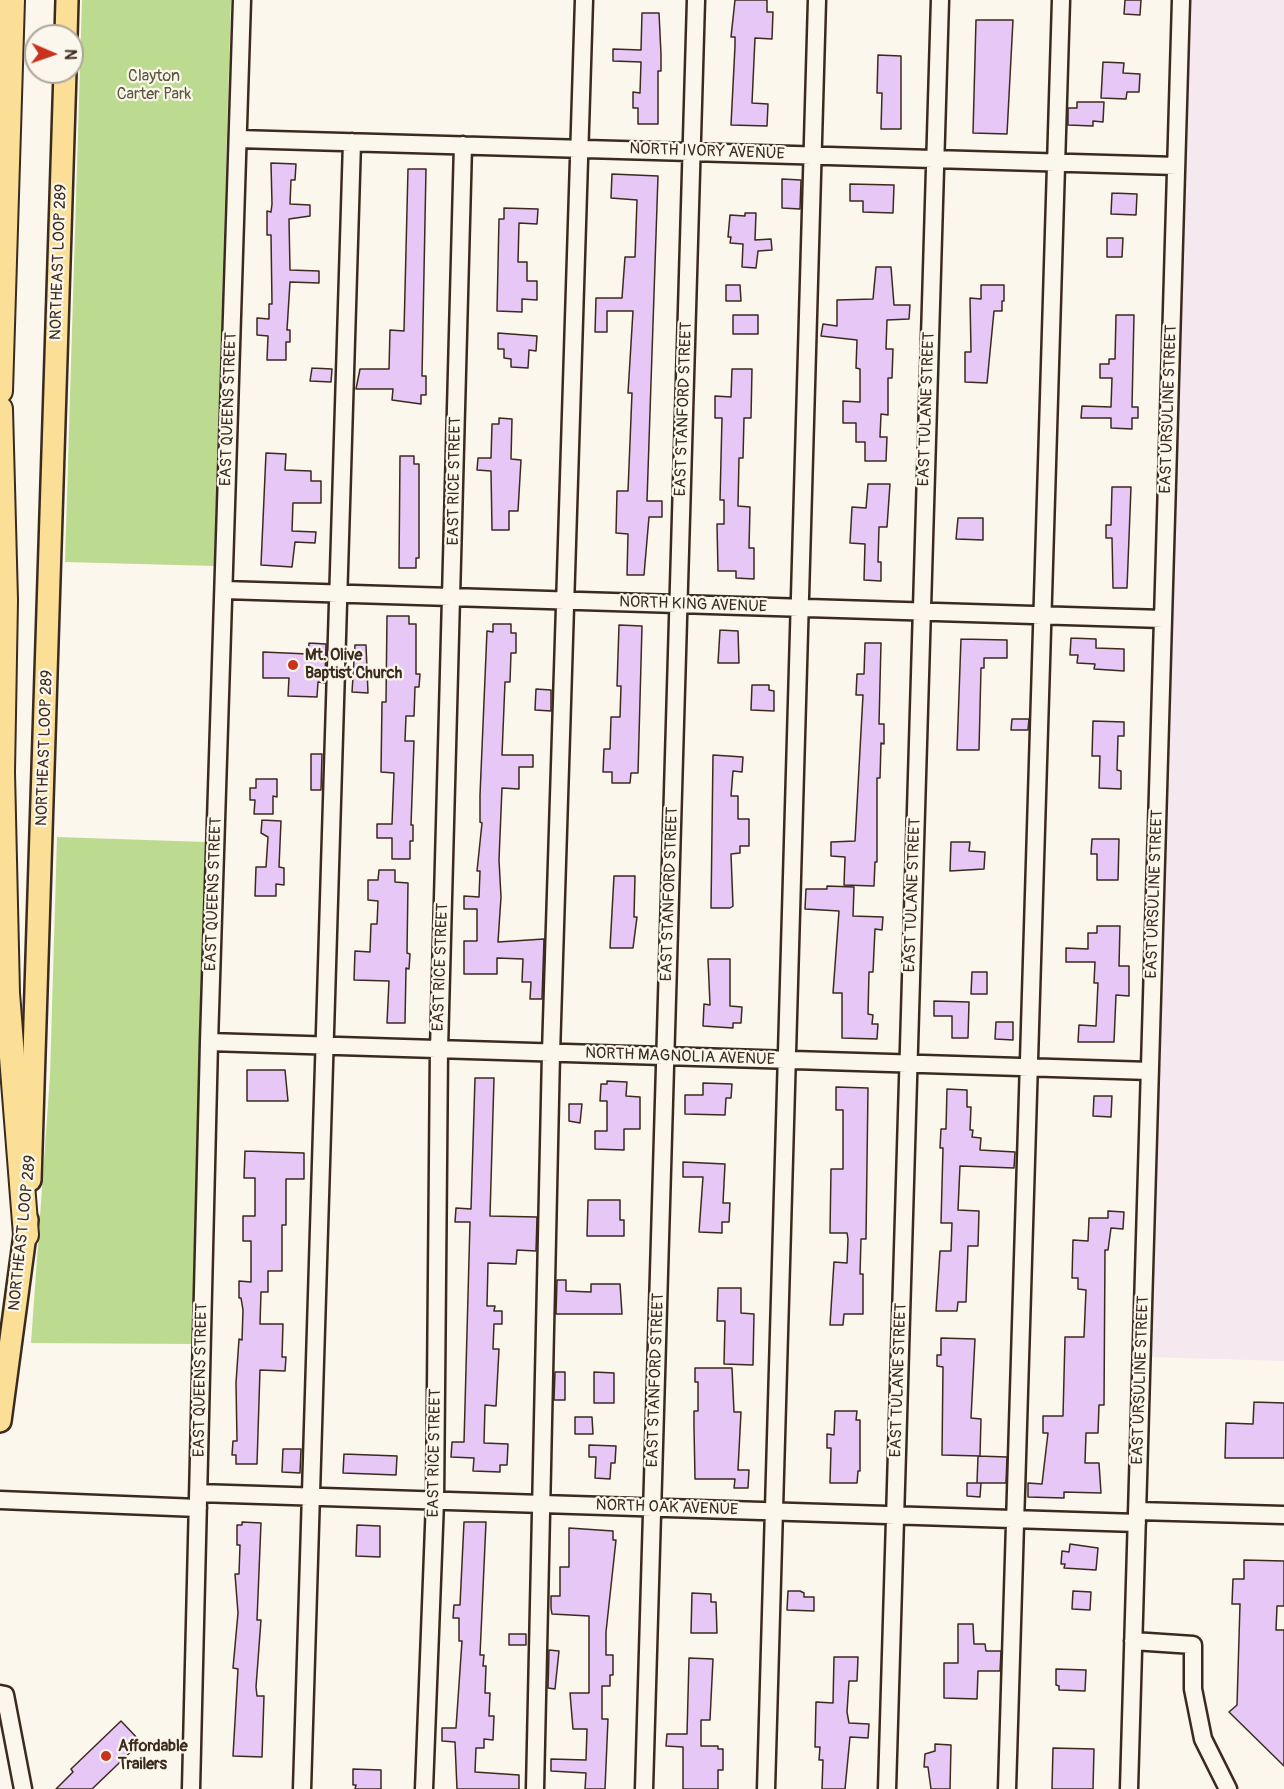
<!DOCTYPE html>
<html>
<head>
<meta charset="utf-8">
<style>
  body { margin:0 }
  #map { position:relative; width:1284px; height:1789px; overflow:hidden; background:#fbf7ec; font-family:Pangolin,sans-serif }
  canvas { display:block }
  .north { position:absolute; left:24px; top:24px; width:60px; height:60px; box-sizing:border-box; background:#fbf7ec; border:2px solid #aea59a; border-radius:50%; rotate:92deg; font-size:16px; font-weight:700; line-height:24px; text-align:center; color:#3b2a1e }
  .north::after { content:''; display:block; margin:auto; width:21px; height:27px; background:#c8321e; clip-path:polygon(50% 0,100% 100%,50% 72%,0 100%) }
</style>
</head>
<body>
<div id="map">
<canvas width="1284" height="1789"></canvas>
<div class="north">N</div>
</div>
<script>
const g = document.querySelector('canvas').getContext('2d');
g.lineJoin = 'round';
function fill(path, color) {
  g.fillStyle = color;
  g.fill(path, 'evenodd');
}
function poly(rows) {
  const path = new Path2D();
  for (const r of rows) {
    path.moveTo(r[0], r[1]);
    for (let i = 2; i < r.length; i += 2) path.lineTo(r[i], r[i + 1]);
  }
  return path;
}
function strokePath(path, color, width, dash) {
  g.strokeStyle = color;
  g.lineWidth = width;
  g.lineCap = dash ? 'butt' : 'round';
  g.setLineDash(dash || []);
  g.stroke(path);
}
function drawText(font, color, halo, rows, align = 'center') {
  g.font = font + ' Pangolin,sans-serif';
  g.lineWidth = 4.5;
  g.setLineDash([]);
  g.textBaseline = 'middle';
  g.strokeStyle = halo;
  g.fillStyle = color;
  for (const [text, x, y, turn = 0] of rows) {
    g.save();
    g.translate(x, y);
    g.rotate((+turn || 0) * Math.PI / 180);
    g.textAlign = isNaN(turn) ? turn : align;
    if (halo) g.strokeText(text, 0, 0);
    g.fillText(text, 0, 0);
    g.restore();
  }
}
fill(poly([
  [1190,0,1284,0,1284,1361,1150,1357]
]), '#f5e9ef');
fill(poly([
  [82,0,231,0,214,566,65,562],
  [57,837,206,842,192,1344,31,1343,50,1076]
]), '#bdda91');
const building = poly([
  [735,0,767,0,767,12,773,12,772,39,755,38,752,103,768,104,767,126,731,125,735,46,735,37,731,37,735,0],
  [1125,0,1141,0,1140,15,1124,14,1125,0],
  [642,13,659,13,661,54,661,71,658,71,658,124,638,124,638,108,633,108,633,92,640,93,641,62,613,61,613,49,641,50,642,13],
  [976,20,1013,20,1007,134,973,133,976,20],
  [878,55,901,56,901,129,881,129,882,93,877,93,878,55],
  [1103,62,1124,63,1123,73,1140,74,1139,92,1127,92,1126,99,1101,98,1103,62],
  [1077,102,1104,102,1103,122,1093,121,1093,126,1068,125,1068,108,1077,108,1077,102],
  [271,163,296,164,295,180,291,180,290,204,310,205,310,216,289,219,290,270,319,271,319,283,290,282,287,330,290,330,290,342,286,342,286,360,267,360,268,336,257,335,257,318,269,319,269,304,272,304,271,235,267,235,267,211,271,212,272,204,271,163],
  [408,169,426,169,422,376,426,376,426,395,421,395,421,404,392,400,393,389,356,389,360,369,389,369,390,330,404,331,408,169],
  [612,174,658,176,647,501,662,501,662,517,649,517,644,575,627,575,628,534,616,533,617,491,628,491,632,393,628,393,633,311,607,311,607,332,595,332,596,298,622,298,625,257,635,257,637,200,611,198,612,174],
  [782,179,801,180,800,209,782,208,782,179],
  [850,184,894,185,893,213,863,212,863,201,850,201,850,184],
  [1112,193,1137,194,1136,215,1111,214,1112,193],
  [504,208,538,209,537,224,519,223,518,262,527,262,527,281,537,281,537,300,522,299,522,312,497,311,499,219,504,219,504,208],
  [745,213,756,213,755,240,771,239,772,250,758,251,756,268,742,267,743,244,730,243,731,237,728,237,730,215,745,216,745,213],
  [1107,238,1123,238,1122,257,1107,257,1107,238],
  [876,267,891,267,894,305,910,305,909,319,887,320,886,349,893,349,892,378,888,378,888,415,881,414,880,437,887,437,886,461,865,461,865,442,856,442,856,423,843,423,843,401,860,402,860,369,856,368,857,340,821,336,823,324,837,326,837,300,873,299,876,267],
  [726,285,740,285,741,301,726,301,726,285],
  [981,285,1004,285,1004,301,1002,301,1002,311,994,311,987,383,965,382,965,352,971,352,970,298,981,299,981,285],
  [733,315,758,315,758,334,733,334,733,315],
  [1116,315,1134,315,1132,407,1138,407,1138,418,1132,418,1132,429,1111,428,1111,418,1081,418,1082,406,1111,407,1112,378,1100,378,1100,364,1109,364,1109,359,1115,359,1116,315],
  [498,333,537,336,536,351,529,350,528,368,511,367,511,359,504,358,504,349,498,349,498,333],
  [312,368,332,369,331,382,310,381,312,368],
  [732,369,752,369,751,418,744,418,743,458,739,458,738,506,750,507,749,548,754,548,754,579,736,578,736,571,718,571,717,524,724,524,724,500,720,500,722,418,715,418,715,396,731,397,732,369],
  [499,418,512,419,511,459,521,460,518,511,509,511,509,530,492,530,491,471,477,470,478,458,491,458,492,424,499,424,499,418],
  [266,453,286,454,285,470,311,471,311,481,321,481,321,503,293,503,292,531,316,532,315,543,295,542,292,567,261,565,266,453],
  [400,456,414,456,414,464,419,464,419,558,416,558,416,568,399,568,400,456],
  [868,484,890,484,887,527,879,527,878,562,881,562,881,581,864,580,865,544,850,543,852,507,866,508,868,484],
  [1112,487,1131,487,1127,588,1113,588,1112,538,1106,538,1106,525,1111,525,1112,487],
  [958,518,983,518,983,540,956,539,958,518],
  [387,616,409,616,409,624,416,624,416,674,420,674,419,687,415,687,414,716,406,716,405,741,414,741,411,825,413,825,413,841,410,841,410,859,392,859,392,838,377,838,377,824,392,824,394,773,381,772,382,702,386,702,387,616],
  [493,624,511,624,511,633,516,633,516,653,511,653,510,682,505,682,502,755,533,755,533,767,519,767,519,789,502,788,499,860,501,897,498,942,544,939,542,999,530,999,531,982,522,982,523,959,497,958,497,974,464,974,464,941,477,941,477,909,464,909,464,896,479,897,480,871,477,871,482,823,480,822,480,795,487,631,493,632,493,624],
  [619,625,642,626,638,773,631,773,630,783,612,783,612,772,603,772,604,749,610,749,611,717,620,717,621,686,617,686,619,625],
  [720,630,738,631,739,663,718,663,720,630],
  [1071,638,1096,639,1096,648,1124,649,1124,671,1094,669,1095,664,1077,663,1078,655,1070,655,1071,638],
  [961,639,1007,640,1007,658,984,658,984,668,981,668,979,750,957,750,961,639],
  [309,643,326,644,325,683,318,682,317,697,288,696,289,678,263,678,263,652,308,654,309,643],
  [865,643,881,643,879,724,884,724,884,744,881,743,880,778,877,778,877,862,875,862,874,886,844,885,845,857,831,856,831,842,855,841,863,695,856,695,857,674,864,674,865,643],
  [355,645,366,645,368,693,352,692,355,645],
  [752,685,769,685,769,690,774,691,774,711,751,710,752,685],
  [536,689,551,690,551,711,535,710,536,689],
  [1012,719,1029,719,1028,730,1011,730,1012,719],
  [1093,721,1124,722,1124,736,1118,736,1117,770,1121,771,1121,789,1099,788,1100,756,1092,756,1093,721],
  [311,754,322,754,321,790,311,790,311,754],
  [713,755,743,757,742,772,733,771,731,796,738,796,738,819,749,819,749,846,740,846,740,853,731,854,733,906,730,908,711,908,713,755],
  [256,779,277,779,277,797,273,796,273,814,254,814,255,800,250,800,250,788,256,788,256,779],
  [262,820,281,821,279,867,284,868,284,885,276,884,276,896,255,896,256,867,266,867,268,837,261,833,262,820],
  [1092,839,1119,839,1118,880,1097,880,1097,854,1091,854,1092,839],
  [951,842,970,842,969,851,985,852,984,869,950,871,951,842],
  [379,870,395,870,395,882,408,883,407,953,410,954,409,969,406,968,405,1023,387,1023,389,981,354,980,355,951,370,952,371,924,377,924,378,901,368,900,368,880,378,880,379,870],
  [614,876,635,876,634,917,637,917,633,948,610,948,614,876],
  [827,886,854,887,853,916,883,917,882,930,875,929,873,972,869,972,868,1014,873,1015,872,1024,878,1024,877,1039,842,1038,842,993,833,993,839,911,805,909,806,889,827,889,827,886],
  [1097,926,1120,926,1119,966,1129,966,1129,996,1116,995,1114,1042,1078,1042,1079,1025,1096,1026,1098,983,1094,983,1095,962,1066,962,1066,948,1088,949,1088,933,1097,933,1097,926],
  [708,959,730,959,730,1006,742,1007,741,1023,733,1023,733,1028,703,1026,704,1004,710,1005,708,959],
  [972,972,987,972,987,994,971,994,972,972],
  [934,1001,969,1002,968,1038,952,1038,952,1016,934,1016,934,1001],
  [996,1022,1013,1022,1013,1040,995,1039,996,1022],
  [247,1070,285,1070,288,1101,247,1101,247,1070],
  [475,1078,494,1078,490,1216,537,1217,536,1251,517,1250,516,1264,488,1263,487,1306,495,1306,494,1311,502,1311,502,1324,494,1324,493,1349,499,1349,496,1406,485,1405,484,1443,508,1444,507,1465,500,1465,500,1472,473,1471,474,1458,451,1457,452,1442,464,1442,470,1222,455,1222,456,1208,471,1209,475,1078],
  [607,1081,627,1082,626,1096,640,1097,640,1129,624,1129,624,1150,595,1149,595,1131,607,1131,607,1101,600,1101,601,1084,607,1084,607,1081],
  [703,1083,732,1084,731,1098,726,1098,725,1115,685,1114,685,1095,703,1095,703,1083],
  [836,1087,868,1088,866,1239,861,1239,860,1274,863,1274,863,1314,844,1314,843,1325,830,1325,834,1262,847,1263,848,1239,847,1233,830,1233,831,1169,843,1169,843,1110,836,1110,836,1087],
  [947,1089,967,1090,967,1107,971,1107,970,1130,973,1130,972,1137,981,1138,980,1150,1015,1152,1014,1168,960,1166,958,1210,979,1211,978,1246,968,1246,966,1302,958,1302,957,1311,936,1311,940,1251,951,1251,952,1223,941,1223,943,1148,940,1148,941,1129,946,1129,947,1089],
  [1094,1096,1112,1096,1111,1117,1093,1116,1094,1096],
  [569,1104,582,1104,580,1123,569,1121,569,1104],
  [245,1151,304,1153,304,1179,286,1179,286,1225,282,1225,282,1271,268,1271,268,1292,261,1292,260,1324,283,1324,282,1357,286,1357,285,1371,260,1370,257,1464,236,1464,236,1455,232,1455,233,1441,237,1441,236,1383,239,1339,242,1340,243,1310,241,1298,239,1298,239,1281,251,1282,251,1241,243,1241,243,1216,255,1216,255,1178,244,1178,245,1151],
  [683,1162,725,1164,723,1203,730,1203,729,1222,722,1222,722,1233,699,1232,703,1177,683,1177,683,1162],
  [588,1200,620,1200,620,1220,624,1220,624,1236,587,1236,588,1200],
  [1108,1211,1124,1212,1123,1229,1111,1228,1108,1250,1105,1250,1104,1405,1099,1405,1098,1433,1086,1433,1085,1463,1099,1463,1101,1493,1064,1492,1064,1498,1028,1497,1028,1483,1042,1484,1048,1433,1043,1433,1043,1416,1063,1416,1065,1337,1084,1337,1086,1290,1078,1289,1078,1278,1072,1278,1073,1240,1088,1241,1089,1218,1108,1218,1108,1211],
  [557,1280,566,1280,566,1291,591,1292,591,1284,620,1284,622,1314,556,1314,557,1280],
  [718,1288,741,1288,741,1313,754,1314,753,1365,724,1364,725,1321,717,1321,718,1288],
  [941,1338,975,1339,971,1418,981,1419,980,1456,942,1455,943,1367,937,1366,937,1355,941,1355,941,1338],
  [695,1368,732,1368,734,1412,741,1412,738,1470,749,1470,748,1488,734,1488,735,1479,695,1479,694,1427,694,1411,698,1411,698,1382,695,1382,695,1368],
  [555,1372,565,1372,565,1400,554,1400,555,1372],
  [594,1372,614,1373,614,1403,594,1403,594,1372],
  [1254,1402,1284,1403,1284,1458,1225,1458,1226,1423,1253,1424,1254,1402],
  [835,1411,857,1411,856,1420,860,1420,860,1471,858,1471,857,1483,830,1483,831,1448,827,1448,827,1434,834,1435,835,1411],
  [575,1417,592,1417,593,1434,575,1434,575,1417],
  [589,1445,616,1446,615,1463,611,1463,610,1479,595,1478,596,1457,589,1457,589,1445],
  [283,1449,301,1449,300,1473,282,1472,283,1449],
  [344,1454,397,1456,396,1475,343,1473,344,1454],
  [978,1456,1007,1457,1006,1483,977,1483,978,1456],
  [967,1483,981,1483,980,1497,967,1496,967,1483],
  [242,1522,261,1523,257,1620,261,1620,256,1687,257,1696,264,1696,262,1757,233,1756,238,1669,233,1668,238,1613,235,1574,239,1574,240,1545,237,1545,237,1525,242,1525,242,1522],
  [464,1522,486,1522,480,1655,484,1655,483,1666,486,1666,485,1693,490,1693,489,1716,494,1716,493,1740,484,1739,484,1748,476,1748,475,1772,519,1775,519,1789,457,1789,455,1742,442,1741,442,1728,456,1728,462,1641,459,1641,459,1618,453,1618,454,1605,460,1605,464,1522],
  [357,1525,380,1526,380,1557,356,1556,357,1525],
  [569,1528,613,1531,613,1540,616,1540,606,1632,606,1655,613,1655,613,1675,610,1675,610,1686,602,1686,602,1719,608,1719,605,1789,585,1789,586,1773,551,1771,551,1759,586,1760,587,1729,573,1729,570,1693,589,1693,589,1616,552,1614,551,1608,551,1596,560,1596,560,1567,569,1567,569,1528],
  [1070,1544,1098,1548,1096,1570,1064,1568,1065,1564,1061,1564,1062,1551,1069,1552,1070,1544],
  [1244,1560,1284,1561,1284,1606,1277,1606,1276,1630,1284,1630,1284,1766,1229,1712,1237,1705,1240,1604,1232,1604,1233,1579,1244,1579,1244,1560],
  [788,1591,800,1591,804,1593,804,1597,814,1597,814,1611,787,1610,788,1591],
  [1073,1591,1091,1592,1090,1610,1072,1609,1073,1591],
  [692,1593,711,1594,711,1602,716,1602,717,1633,691,1633,692,1593],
  [958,1624,973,1624,974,1644,985,1644,986,1651,1001,1651,1000,1671,978,1671,977,1699,944,1698,944,1663,958,1663,958,1624],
  [509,1634,526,1634,526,1645,509,1645,509,1634],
  [549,1650,559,1651,555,1689,548,1688,549,1650],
  [834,1657,858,1657,857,1681,849,1681,847,1712,849,1723,869,1724,868,1738,850,1737,845,1789,822,1789,823,1760,819,1760,820,1747,815,1747,816,1702,833,1703,834,1657],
  [689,1658,713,1659,710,1720,701,1720,701,1746,718,1746,718,1749,723,1749,723,1770,718,1770,718,1789,683,1789,683,1747,666,1746,667,1734,687,1734,689,1658],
  [1056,1669,1086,1670,1085,1691,1059,1690,1059,1686,1056,1685,1056,1669],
  [121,1721,141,1742,92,1789,56,1789,73,1772,71,1769,121,1721],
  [935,1744,951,1745,950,1789,931,1789,928,1767,924,1767,925,1754,935,1751,935,1744],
  [1053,1748,1094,1749,1093,1789,1052,1789,1053,1748],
  [353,1769,381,1770,381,1789,355,1789,356,1785,353,1785,353,1769]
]);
fill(building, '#e7c7f5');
strokePath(building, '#3b2a1e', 1.5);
const minor = poly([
  [238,139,1176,166],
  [224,590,1163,619],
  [209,1042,1150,1071],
  [198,1493,1137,1523],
  [0,1500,198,1508],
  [1137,1511,1284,1515],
  [1133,1641,1193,1645,1193,1689,1203,1739,1228,1789],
  [0,1694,5,1695,23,1789],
  [191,1789,209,1042,242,0],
  [302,1789,352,142],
  [424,1789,435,1501,439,1049,463,145],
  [535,1789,551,1053,584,0],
  [644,1789,696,0],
  [766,1789,817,0],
  [887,1789,940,0],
  [1007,1789,1061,0],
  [1129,1789,1181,0]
]);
const major = poly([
  [66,36,67,0],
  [30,1180,65,72],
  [0,1421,27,1220]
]);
const highway = poly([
  [0,391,12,0],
  [0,409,5,600,2,772,7,993,26,1235]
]);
strokePath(minor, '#3b2a1e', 21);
strokePath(major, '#3b2a1e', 26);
strokePath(highway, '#3b2a1e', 28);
strokePath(minor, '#fbf7ec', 16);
strokePath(major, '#fbdf96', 21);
strokePath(highway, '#fbdf96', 24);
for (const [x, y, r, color] of [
  [293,665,6,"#c8321e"],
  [106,1756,6,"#c8321e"]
]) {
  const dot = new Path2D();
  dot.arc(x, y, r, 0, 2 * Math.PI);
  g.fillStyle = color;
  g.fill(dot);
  strokePath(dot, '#fbf7ec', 2);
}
drawText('16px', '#5c563b', '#fbf7ec', [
  ["Clayton",154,77],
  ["Carter Park",154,95]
]);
drawText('16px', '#3b2a1e', '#fbf7ec', [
  ["NORTH IVORY AVENUE",707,152,2],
  ["NORTHEAST LOOP 289",59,262,-88],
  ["EAST QUEENS STREET",229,409,-88],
  ["EAST STANFORD STREET",684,409,-88],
  ["EAST TULANE STREET",927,409,-88],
  ["EAST URSULINE STREET",1169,409,-88],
  ["EAST RICE STREET",455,481,-89],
  ["NORTH KING AVENUE",693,605,2],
  ["NORTHEAST LOOP 289",45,748,-88],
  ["EAST QUEENS STREET",214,894,-88],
  ["EAST STANFORD STREET",670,894,-88],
  ["EAST URSULINE STREET",1155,894,-88],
  ["EAST TULANE STREET",913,895,-88],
  ["EAST RICE STREET",441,967,-88],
  ["NORTH MAGNOLIA AVENUE",680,1057,2],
  ["NORTHEAST LOOP 289",23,1233,-84],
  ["EAST QUEENS STREET",201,1380,-89],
  ["EAST STANFORD STREET",656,1380,-88],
  ["EAST TULANE STREET",899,1380,-88],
  ["EAST URSULINE STREET",1141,1380,-88],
  ["EAST RICE STREET",435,1453,-89],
  ["NORTH OAK AVENUE",667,1508,2]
]);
drawText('bold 16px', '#3b2a1e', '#fbf7ec', [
  ["Mt. Olive",305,656],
  ["Baptist Church",305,674],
  ["Affordable",118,1747],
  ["Trailers",118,1765]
], 'left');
</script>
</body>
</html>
